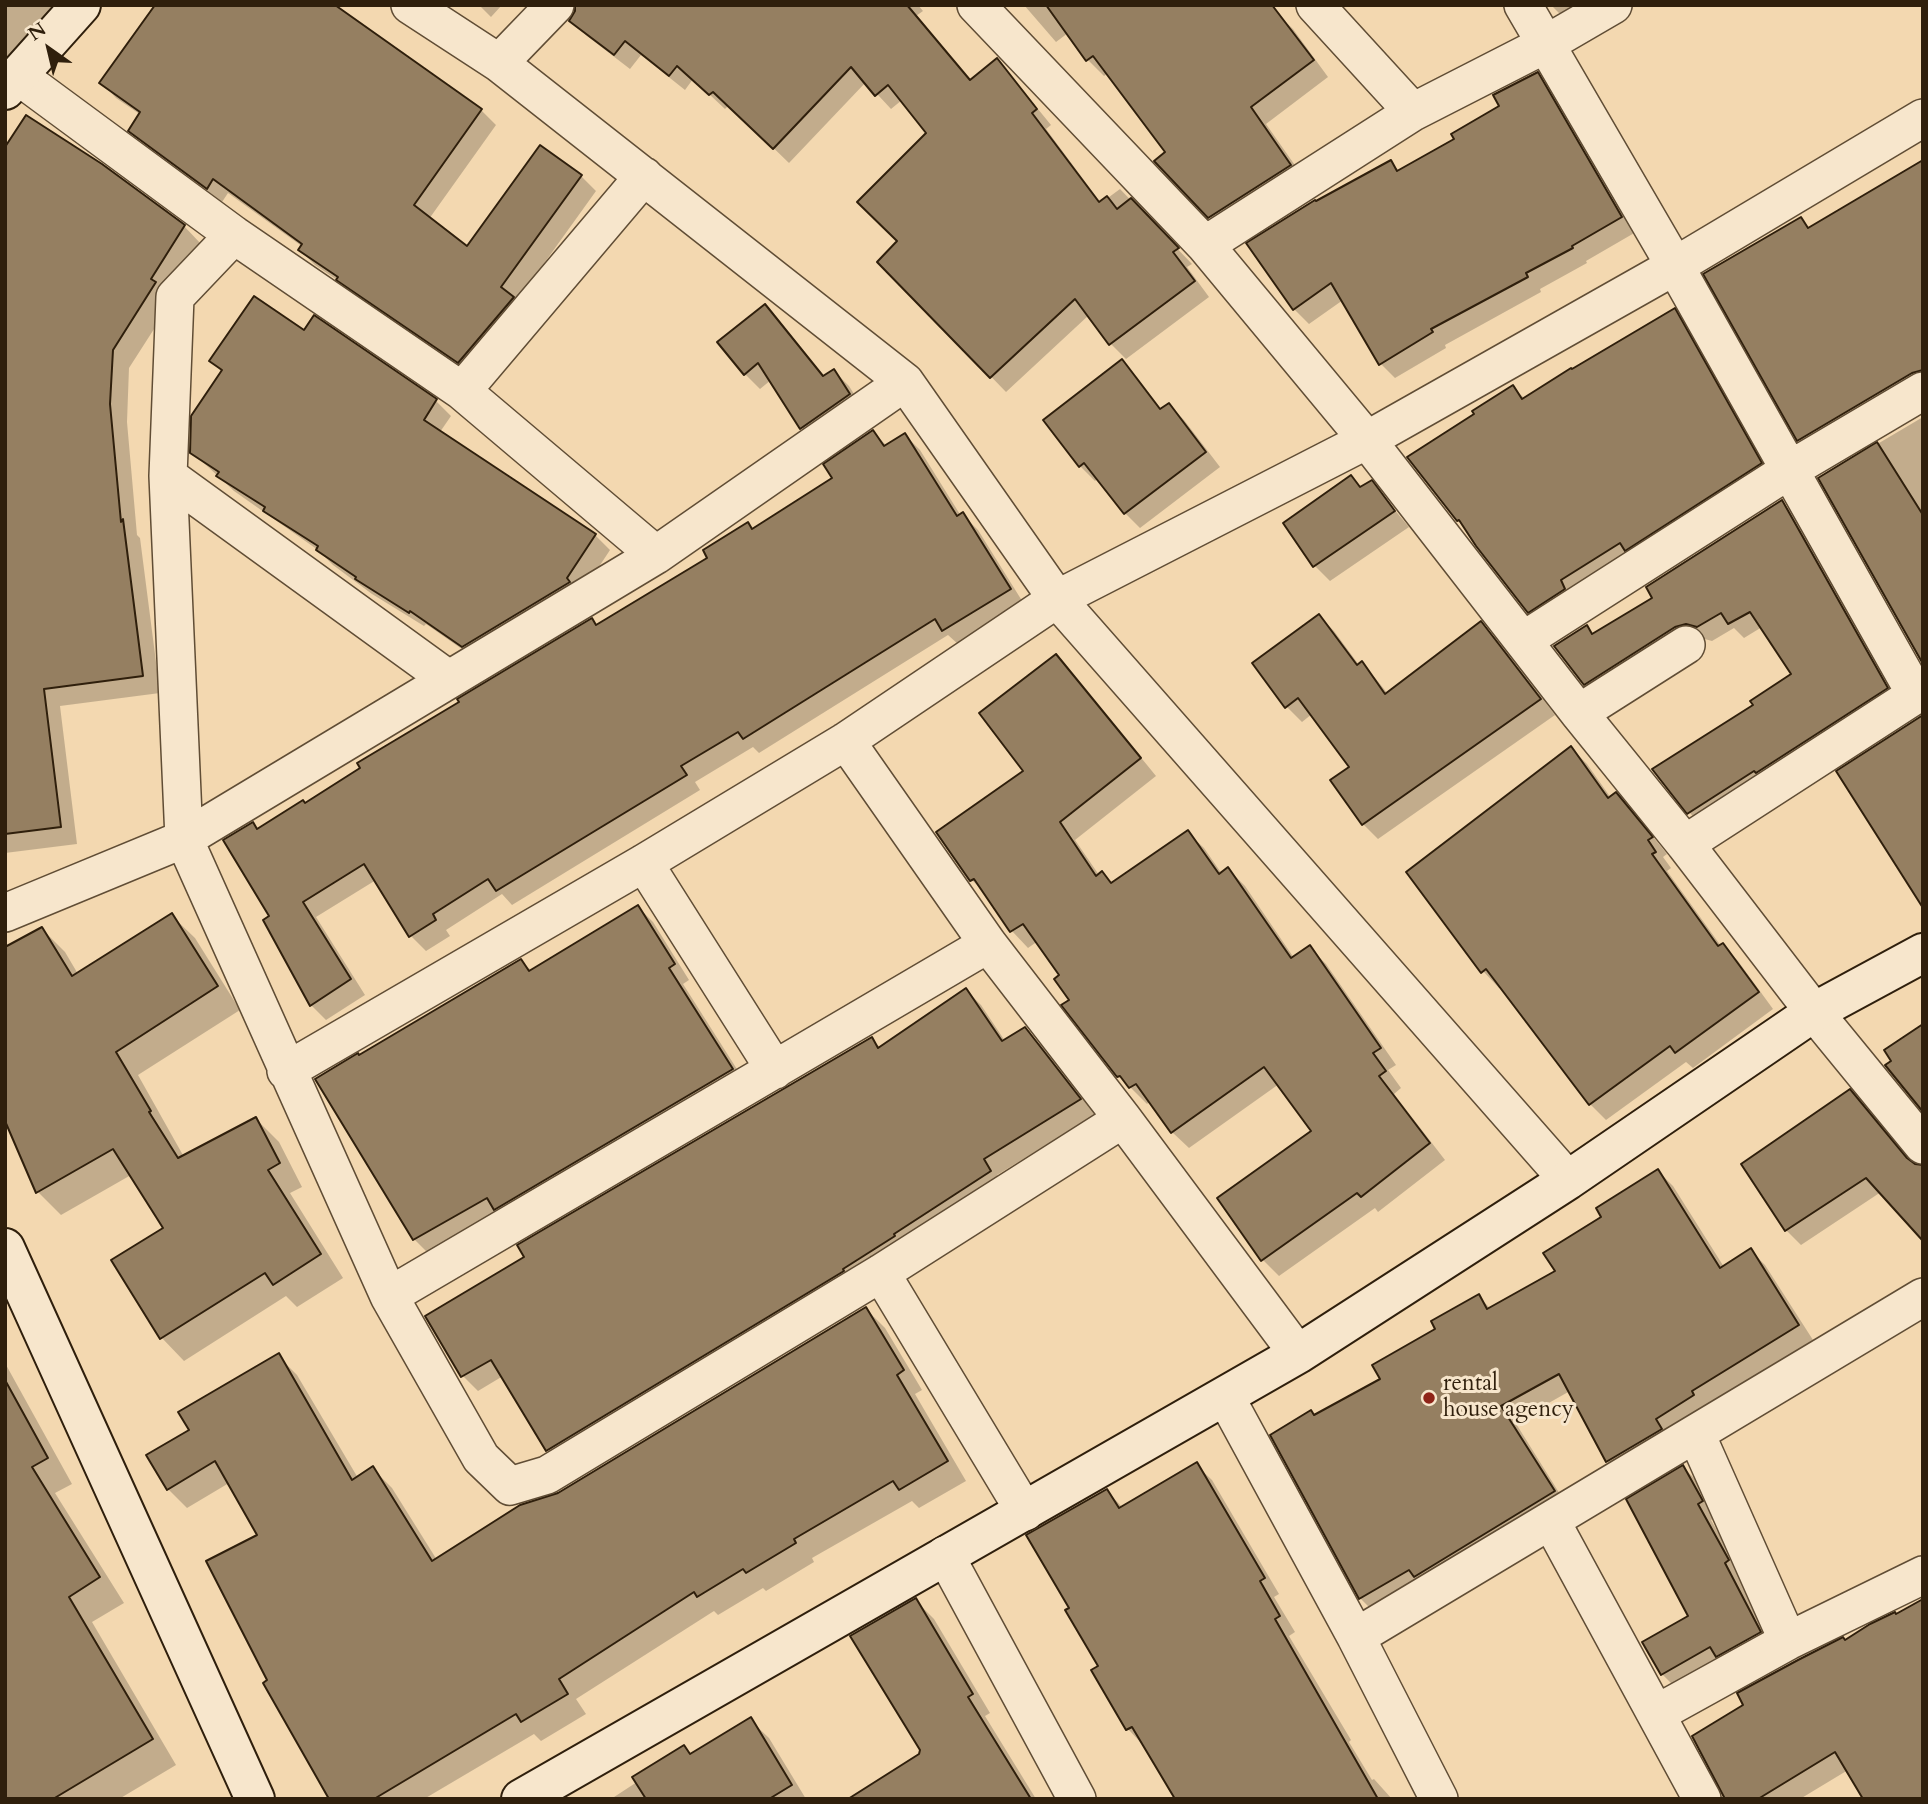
<!DOCTYPE html>
<html>
<head>
<meta charset="utf-8">
<style>
  body { margin:0 }
  #map { position:relative; width:1928px; height:1804px; overflow:hidden; background:#f3d8b0; font-family:Cardo,serif }
  canvas { display:block }
  .frame { position:absolute; inset:0; border:7px solid #2f1f0c; pointer-events:none }
  .north { position:absolute; left:14px; top:14px; width:70px; height:70px; -webkit-text-stroke:5px #f7e6cc; paint-order:stroke; rotate:326deg; font-size:19px; font-weight:700; line-height:28px; text-align:center; color:#2f1f0c }
  .north::after { content:''; display:block; margin:auto; width:24px; height:32px; background:#2f1f0c; clip-path:polygon(50% 0,100% 100%,50% 72%,0 100%) }
</style>
</head>
<body>
<div id="map">
<canvas width="1928" height="1804"></canvas>
<div class="frame"></div>
<div class="north">N</div>
</div>
<script>
const g = document.querySelector('canvas').getContext('2d');
g.lineJoin = 'round';
function fill(path, color) {
  g.fillStyle = color;
  g.fill(path, 'evenodd');
}
function poly(rows) {
  const path = new Path2D();
  for (const r of rows) {
    path.moveTo(r[0], r[1]);
    for (let i = 2; i < r.length; i += 2) path.lineTo(r[i], r[i + 1]);
  }
  return path;
}
function strokePath(path, color, width, dash) {
  g.strokeStyle = color;
  g.lineWidth = width;
  g.lineCap = dash ? 'butt' : 'round';
  g.setLineDash(dash || []);
  g.stroke(path);
}
function drawText(font, color, halo, rows, align = 'center') {
  g.font = font + ' Cardo,serif';
  g.lineWidth = 6;
  g.setLineDash([]);
  g.textBaseline = 'middle';
  g.strokeStyle = halo;
  g.fillStyle = color;
  for (const [text, x, y, turn = 0] of rows) {
    g.save();
    g.translate(x, y);
    g.rotate((+turn || 0) * Math.PI / 180);
    g.textAlign = isNaN(turn) ? turn : align;
    if (halo) g.strokeText(text, 0, 0);
    g.fillText(text, 0, 0);
    g.restore();
  }
}
fill(poly([
  [5,5,73,5,5,67],
  [479,5,502,5,491,17],
  [663,5,918,5,923,11,916,16,971,81,997,61,1011,76,1051,125,1046,129,1101,203,1120,189,1192,264,1187,267,1209,297,1126,359,1111,344,1089,315,1006,392,880,262,900,241,929,133,902,100,891,109,866,82,789,163,729,105,725,109,693,79,685,90,641,55,630,69,587,36,573,21],
  [1024,5,1268,5,1293,29,1328,77,1266,124,1306,181,1226,233,1210,217,1168,153,1108,73,1104,76,1088,60,1068,33,1056,42],
  [1551,5,1579,5,1562,16],
  [1537,74,1552,89,1636,232,1586,261,1587,263,1540,289,1541,292,1445,345,1446,348,1395,378,1380,363,1343,300,1309,324,1294,309,1391,162,1400,172,1457,140,1502,106],
  [102,83,481,110,496,125,429,219,467,248,581,176,596,191,517,301,474,377,354,294,343,284,315,265,300,250,303,247,228,193,222,202,146,146,131,131,141,115,116,98],
  [5,150,184,226,201,244,172,301,129,368,127,422,137,535,140,538,160,693,60,706,77,844,5,853],
  [1923,162,1923,393,1815,456,1799,440,1801,219,1810,229],
  [765,306,825,377,834,371,849,386,864,410,817,443,802,428,771,380,760,389,745,374],
  [1674,310,1691,327,1777,480,1546,628,1529,612,1458,520,1477,414,1513,387,1525,399],
  [314,317,436,401,451,416,440,432,595,535,610,550,581,594,479,661,426,624,424,626,372,594,333,565,318,550,234,491,192,452,222,372,211,361,304,332],
  [1122,362,1137,377,1162,410,1169,405,1184,420,1220,467,1140,528,1125,513,1098,478,1095,481,1080,466],
  [1923,417,1923,661,1820,478],
  [873,432,887,446,905,435,920,450,961,516,963,515,978,530,1024,604,959,645,948,635,759,753,753,747,695,782,700,790,512,905,502,894,446,930,450,936,426,951,411,936,376,880,316,917,365,995,326,1020,311,1005,265,920,272,916,253,824,259,830,305,805,592,620,598,626,753,530,834,478],
  [1351,477,1362,488,1371,482,1409,527,1330,581,1315,566,1285,523],
  [1782,502,1796,516,1901,703,1703,827,1689,812,1755,706,1793,675,1762,627,1744,638,1734,628,1712,641,1701,638,1600,698,1585,684,1586,627,1594,635,1655,599],
  [1319,616,1334,631,1359,665,1362,664,1376,679,1388,694,1481,623,1496,638,1555,715,1378,839,1363,824,1333,781,1352,767,1312,714,1302,722,1287,707],
  [1056,656,1072,673,1156,776,1075,840,1099,875,1102,873,1113,884,1187,832,1204,848,1222,874,1228,869,1245,886,1294,958,1309,947,1326,964,1396,1065,1388,1070,1401,1088,1394,1094,1445,1160,1378,1212,1375,1208,1279,1276,1262,1259,1314,1132,1279,1084,1189,1148,1172,1132,1150,1101,1147,1104,1119,1076,1072,1000,1062,976,1038,941,1028,948,1012,931,987,895,972,880,1026,771],
  [1571,748,1587,764,1611,798,1616,795,1632,811,1667,854,1663,857,1671,868,1667,871,1721,946,1722,945,1738,961,1773,1009,1693,1068,1686,1062,1606,1120,1590,1104,1501,986,1499,988,1483,971],
  [638,907,653,922,689,980,683,984,747,1085,429,1254,414,1239,317,1079,359,1057,521,961,532,971],
  [171,915,195,938,240,1010,138,1075,184,1157,256,1119,279,1142,302,1187,290,1193,343,1278,297,1307,286,1296,184,1361,161,1337,165,1228,131,1175,61,1215,38,1192,5,1116,42,929,65,952,78,974],
  [966,990,981,1005,1005,1041,1025,1029,1040,1044,1095,1115,997,1175,1005,1187,563,1465,548,1450,503,1376,478,1391,463,1376,526,1258,871,1039,881,1048],
  [1850,1091,1865,1107,1923,1178,1881,1192,1801,1245,1786,1230],
  [1658,1171,1673,1186,1724,1267,1750,1250,1765,1265,1813,1340,1706,1406,1623,1476,1608,1461,1570,1391,1515,1422,1568,1507,1375,1613,1360,1598,1315,1417,1382,1379,1478,1296,1491,1309,1557,1271,1604,1218],
  [866,1309,885,1328,922,1390,915,1394,966,1481,919,1508,912,1501,812,1558,814,1562,766,1591,763,1588,718,1615,714,1611,576,1699,586,1714,541,1741,534,1734,424,1799,331,1799,270,1681,260,1536,229,1483,187,1508,168,1489,191,1431,278,1356,297,1375,358,1478,373,1469,392,1488,437,1560,559,1495],
  [5,1363,72,1484,55,1493,124,1603,92,1622,176,1765,119,1799,5,1799],
  [1196,1465,1212,1480,1279,1594,1274,1597,1295,1632,1289,1636,1351,1740,1349,1742,1372,1780,1374,1779,1392,1799,1177,1799,1143,1745,1128,1729,1100,1666,1071,1608,1107,1491,1123,1508],
  [1683,1467,1698,1482,1717,1517,1711,1520,1743,1576,1739,1578,1775,1647,1677,1689,1662,1674,1691,1616],
  [915,1600,934,1619,990,1713,985,1716,1036,1799,851,1799,921,1755],
  [1897,1616,1848,1770,1800,1799,1728,1799,1845,1642],
  [750,1720,769,1738,806,1799,611,1799,637,1782,684,1747,692,1755]
]), '#0003');
const building = poly([
  [155,5,335,5,482,109,414,205,467,246,540,145,582,175,501,287,514,297,458,363,336,280,338,277,298,250,302,244,213,179,207,189,128,131,140,112,99,83,155,5],
  [575,5,907,5,970,80,997,58,1037,109,1032,113,1099,202,1107,196,1117,209,1131,198,1179,248,1173,252,1195,281,1109,345,1075,299,990,378,877,262,897,241,857,202,926,133,888,85,875,96,851,67,773,149,713,92,709,95,677,66,669,76,625,41,614,55,569,21,575,11,575,5],
  [1046,5,1272,5,1314,60,1251,107,1291,165,1208,218,1154,161,1165,152,1093,56,1086,61,1046,5],
  [1538,72,1622,217,1572,246,1573,248,1526,273,1528,277,1431,329,1433,332,1379,365,1331,283,1293,310,1246,243,1315,200,1316,201,1391,160,1397,171,1454,139,1451,134,1499,106,1493,95,1538,72],
  [26,115,102,164,185,225,151,279,156,282,113,350,110,404,121,522,123,519,143,676,44,689,61,827,5,834,5,147,26,115],
  [1923,160,1923,370,1912,373,1797,441,1703,274,1801,217,1808,228,1923,160],
  [254,296,304,330,314,315,437,399,424,420,596,534,567,578,570,582,462,647,410,611,409,613,355,579,356,577,316,550,318,546,263,511,265,507,216,476,219,472,190,453,191,416,222,370,209,361,254,296],
  [765,304,823,376,834,369,850,394,800,429,758,363,744,375,717,342,765,304],
  [1675,308,1762,463,1625,551,1620,543,1561,580,1565,589,1528,613,1476,546,1459,520,1457,521,1407,457,1474,414,1472,411,1513,385,1522,399,1571,368,1572,369,1675,308],
  [1122,359,1160,409,1169,403,1206,452,1124,514,1084,463,1079,467,1043,420,1122,359],
  [873,430,884,446,905,433,957,516,963,512,1011,589,942,631,935,619,743,739,738,732,681,766,687,775,496,891,488,879,433,914,436,920,409,937,364,864,303,902,351,979,310,1006,263,920,269,916,223,840,253,822,257,829,303,800,305,803,360,768,357,763,459,702,457,699,592,618,596,625,707,558,703,550,748,522,752,529,832,478,823,464,873,430],
  [1877,442,1923,515,1923,664,1818,478,1877,442],
  [1351,475,1360,487,1372,480,1395,511,1313,567,1283,523,1351,475],
  [1782,500,1888,688,1756,773,1754,771,1687,814,1652,769,1753,705,1750,701,1791,674,1750,612,1728,624,1721,613,1697,627,1686,624,1675,627,1584,685,1554,646,1587,625,1592,634,1652,598,1646,587,1782,500],
  [1319,614,1357,665,1362,661,1385,694,1481,621,1541,699,1362,825,1330,780,1349,767,1298,698,1285,708,1252,663,1319,614],
  [1056,654,1141,758,1060,822,1096,876,1102,871,1111,883,1188,830,1219,874,1228,867,1291,958,1310,945,1381,1048,1373,1053,1386,1071,1379,1076,1430,1143,1361,1197,1357,1193,1261,1261,1217,1198,1311,1131,1264,1067,1171,1133,1136,1084,1129,1088,1120,1076,1117,1077,1061,1005,1069,1000,1054,979,1059,975,1023,924,1010,932,974,879,970,881,936,832,1023,771,979,713,1056,654],
  [1923,715,1923,908,1836,771,1923,715],
  [1571,746,1608,798,1616,792,1653,837,1648,840,1656,852,1652,854,1718,946,1723,943,1759,992,1675,1053,1670,1046,1589,1105,1486,969,1481,973,1406,872,1571,746],
  [638,905,675,964,669,968,733,1069,494,1210,487,1198,413,1240,315,1079,358,1053,359,1055,521,959,529,971,638,905],
  [172,913,218,986,116,1052,151,1111,149,1112,178,1158,256,1117,280,1163,268,1170,321,1254,273,1285,265,1273,160,1339,111,1260,163,1228,113,1149,36,1193,5,1121,5,947,42,927,72,976,172,913],
  [966,988,1002,1041,1025,1027,1081,1099,984,1159,991,1171,894,1234,895,1236,843,1269,844,1271,546,1451,491,1360,461,1377,425,1316,524,1257,517,1245,872,1037,878,1048,966,988],
  [1923,1024,1923,1112,1885,1065,1891,1061,1884,1050,1923,1024],
  [1850,1089,1907,1158,1915,1164,1923,1165,1923,1241,1866,1178,1785,1231,1741,1164,1850,1089],
  [1658,1169,1720,1268,1751,1248,1799,1325,1692,1391,1694,1395,1656,1419,1662,1429,1606,1462,1559,1374,1501,1406,1555,1491,1414,1577,1409,1570,1359,1599,1270,1435,1311,1410,1314,1415,1380,1379,1372,1365,1435,1329,1431,1321,1479,1294,1487,1309,1555,1271,1543,1253,1601,1217,1596,1208,1658,1169],
  [866,1307,904,1370,897,1375,948,1461,899,1490,893,1481,794,1539,796,1543,746,1573,743,1569,697,1597,694,1592,559,1679,568,1694,521,1722,516,1714,374,1799,329,1799,263,1683,267,1680,206,1561,257,1535,215,1461,167,1490,146,1455,189,1430,178,1412,279,1353,352,1480,373,1466,432,1561,520,1505,558,1493,866,1307],
  [5,1380,48,1458,32,1467,100,1577,69,1597,153,1739,53,1799,5,1799,5,1380],
  [1197,1462,1265,1578,1260,1581,1280,1616,1275,1619,1378,1799,1175,1799,1132,1727,1126,1730,1091,1670,1098,1666,1065,1610,1069,1608,1026,1535,1107,1489,1119,1508,1197,1462],
  [1683,1465,1703,1501,1698,1504,1729,1560,1725,1563,1761,1632,1716,1657,1710,1647,1661,1675,1642,1642,1688,1616,1626,1499,1683,1465],
  [916,1598,973,1694,968,1697,1031,1799,848,1799,919,1754,920,1750,850,1636,916,1598],
  [1923,1599,1923,1799,1863,1799,1835,1752,1758,1799,1725,1799,1692,1736,1743,1705,1737,1693,1798,1660,1843,1637,1845,1640,1870,1624,1895,1612,1896,1614,1923,1599],
  [751,1717,792,1785,769,1799,646,1799,632,1777,684,1745,690,1754,751,1717]
]);
fill(building, '#957f61');
strokePath(building, '#2f1f0c', 2);
const street = poly([
  [410,5,499,63,905,382,1057,599,1568,1180],
  [976,5,1205,245,1367,440,1579,713,1685,844,1814,1012,1923,1145],
  [1315,5,1413,112],
  [1523,5,1675,266,1916,695],
  [499,63,555,5],
  [17,75,234,235,462,391,656,555],
  [234,235,175,297,168,476,184,839,389,1296,481,1458,510,1486,547,1475,881,1273,1123,1119],
  [1205,245,1413,112,1546,44,1613,5],
  [462,391,644,176],
  [168,476,448,679],
  [1524,640,1791,469,1923,391],
  [1579,713,1686,645],
  [846,741,988,944,1123,1119,1298,1354],
  [1685,844,1923,690],
  [644,863,775,1070],
  [5,913,184,839,656,555,905,382],
  [286,1071,644,863,846,741,1057,599,1367,440,1675,266,1923,118],
  [881,1273,1025,1512],
  [389,1296,988,944],
  [1225,1396,1356,1637,1439,1799],
  [1696,1434,1788,1641],
  [1551,1521,1702,1799],
  [945,1555,1077,1799],
  [1356,1637,1923,1297],
  [1656,1714,1788,1641,1923,1575]
]);
const secondary = poly([
  [5,90,81,5],
  [5,1248,255,1799],
  [521,1799,1298,1354,1568,1180,1814,1012,1923,953]
]);
strokePath(street, '#604d35', 40);
strokePath(secondary, '#2f1f0c', 42);
strokePath(street, '#f7e6cc', 37);
strokePath(secondary, '#f7e6cc', 38);
for (const [x, y, r, color] of [
  [1429,1398,7,"#8f2418"]
]) {
  const dot = new Path2D();
  dot.arc(x, y, r, 0, 2 * Math.PI);
  g.fillStyle = color;
  g.fill(dot);
  strokePath(dot, '#f7e6cc', 2.5);
}
drawText('23px', '#2f1f0c', '#f7e6cc', [
  ["rental",1443,1385],
  ["house agency",1443,1411]
], 'left');
</script>
</body>
</html>
